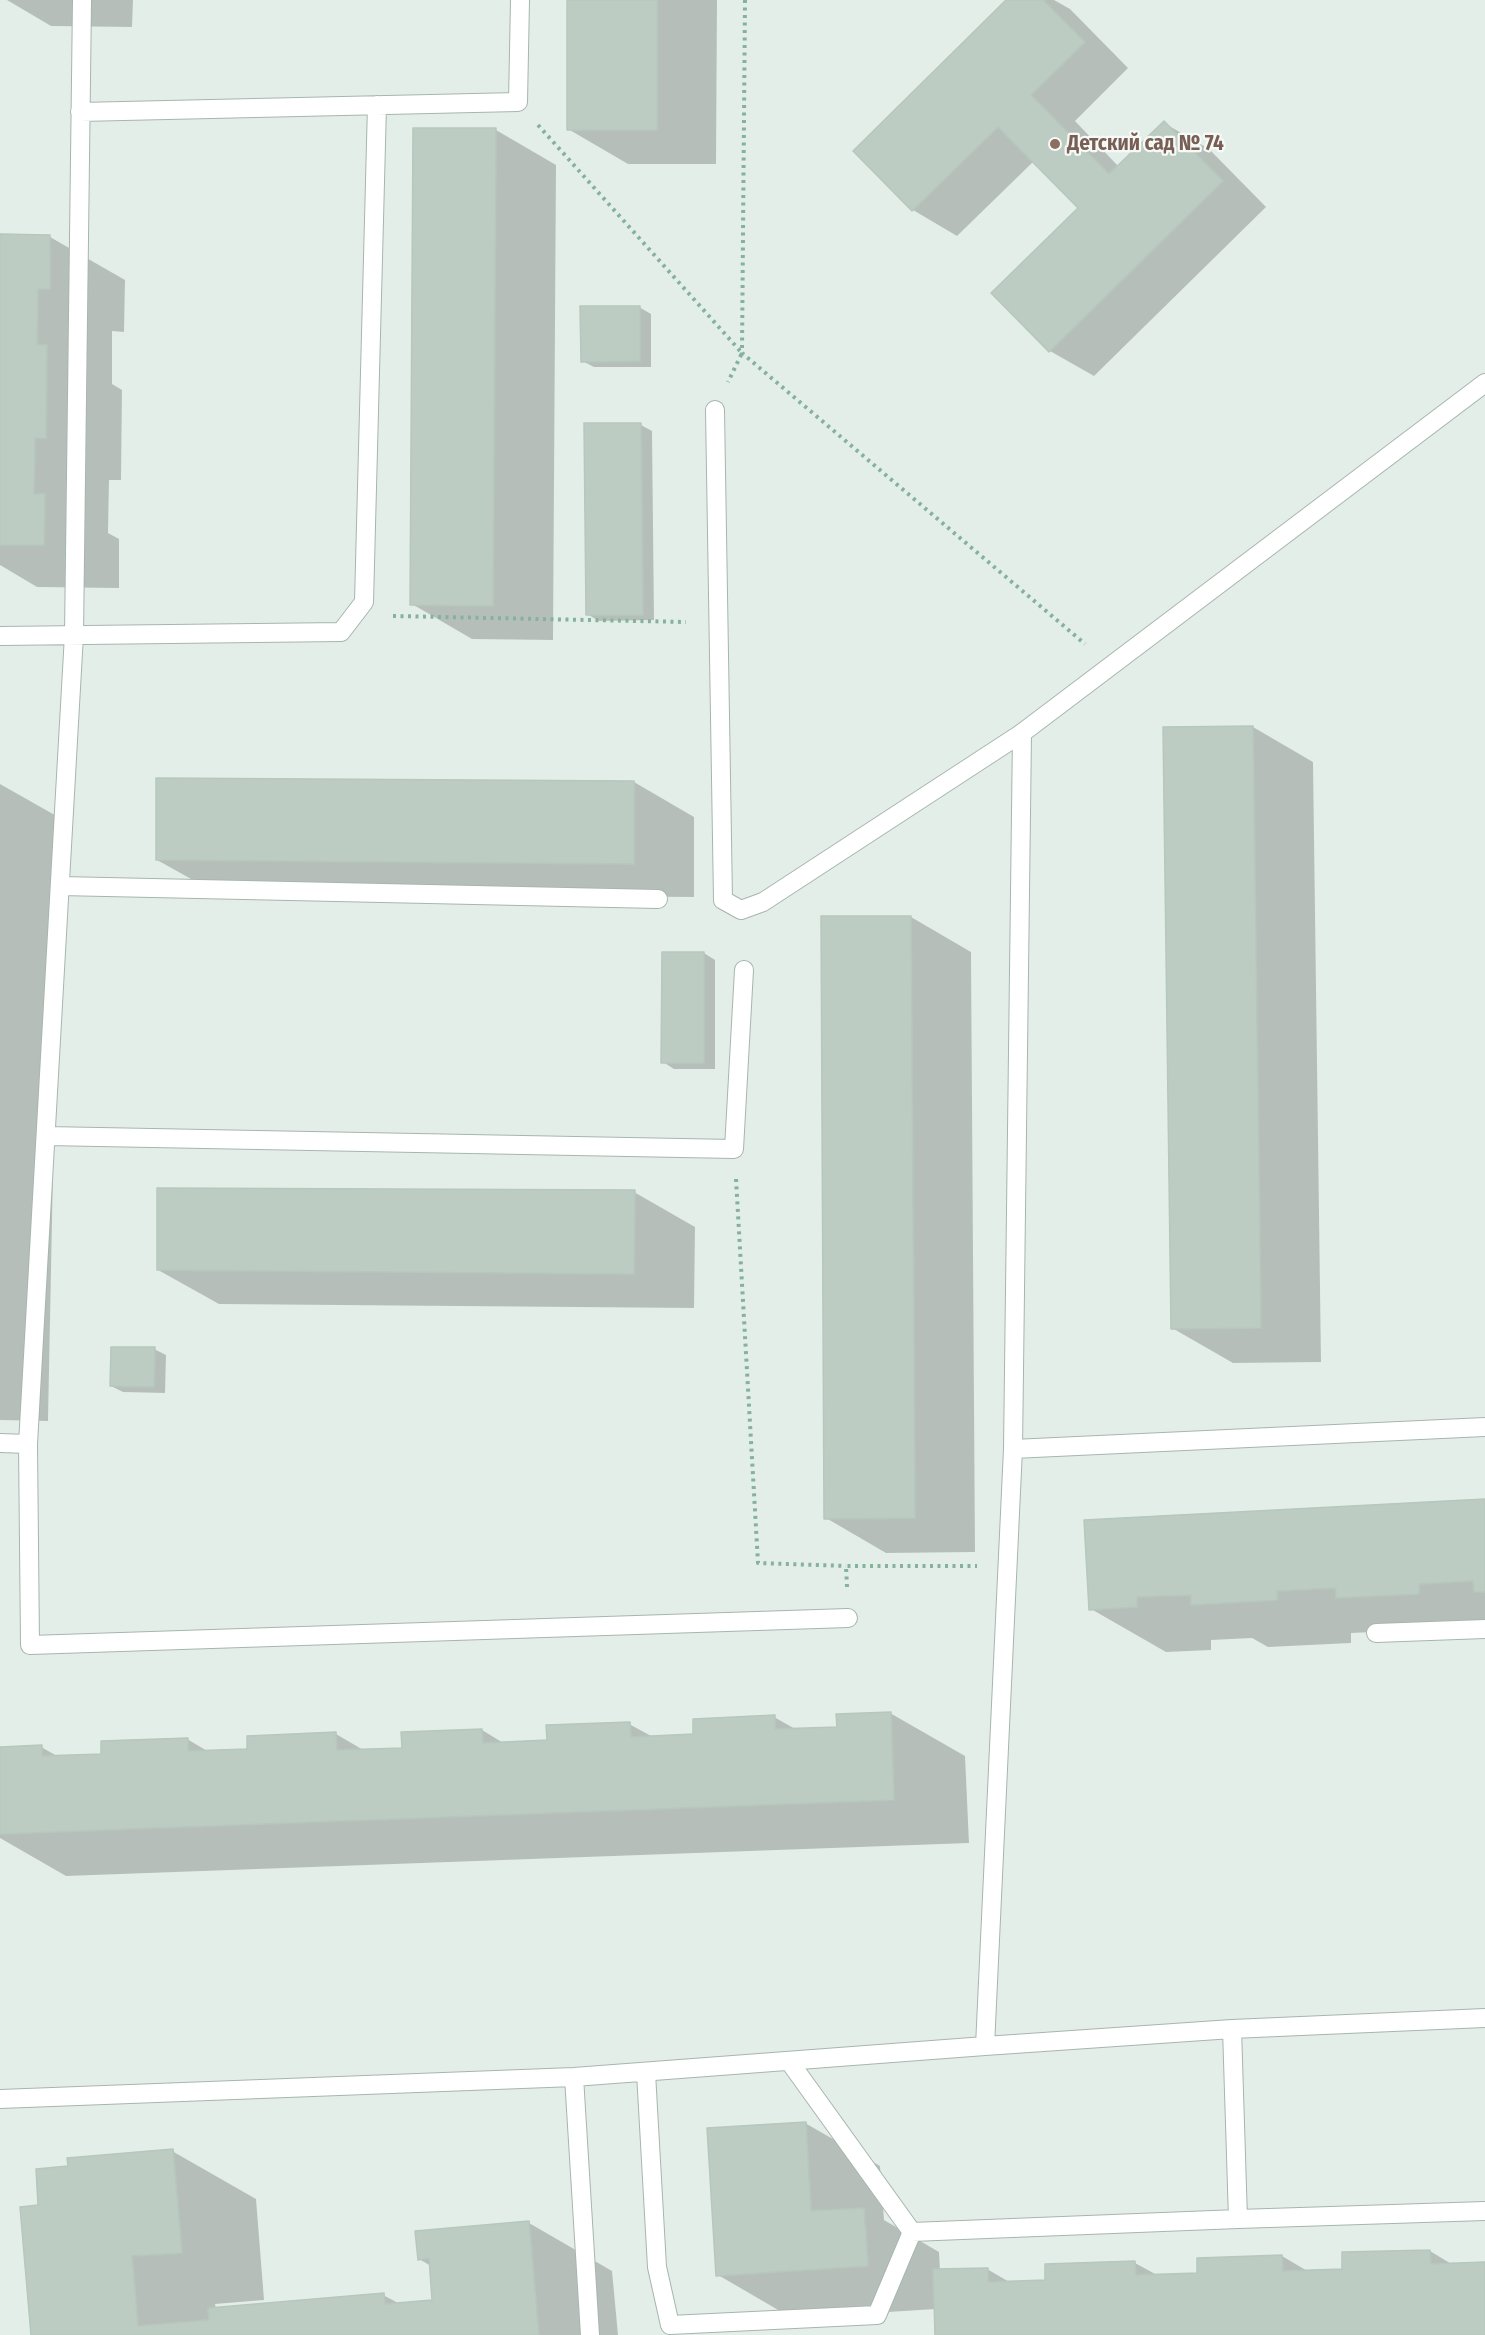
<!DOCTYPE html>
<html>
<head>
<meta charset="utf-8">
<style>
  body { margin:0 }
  canvas { display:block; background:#e4eee8 }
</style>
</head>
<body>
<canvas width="1485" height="2335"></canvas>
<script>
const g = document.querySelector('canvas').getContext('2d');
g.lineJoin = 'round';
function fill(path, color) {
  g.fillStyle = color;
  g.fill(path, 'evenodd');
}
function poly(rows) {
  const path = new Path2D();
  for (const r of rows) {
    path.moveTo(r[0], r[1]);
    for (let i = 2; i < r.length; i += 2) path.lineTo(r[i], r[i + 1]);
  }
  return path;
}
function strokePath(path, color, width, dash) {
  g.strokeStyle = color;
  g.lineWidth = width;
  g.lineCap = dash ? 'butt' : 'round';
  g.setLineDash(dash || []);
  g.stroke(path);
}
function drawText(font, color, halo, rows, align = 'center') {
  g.font = font + ' "Fira Sans Condensed",sans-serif';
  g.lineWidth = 4.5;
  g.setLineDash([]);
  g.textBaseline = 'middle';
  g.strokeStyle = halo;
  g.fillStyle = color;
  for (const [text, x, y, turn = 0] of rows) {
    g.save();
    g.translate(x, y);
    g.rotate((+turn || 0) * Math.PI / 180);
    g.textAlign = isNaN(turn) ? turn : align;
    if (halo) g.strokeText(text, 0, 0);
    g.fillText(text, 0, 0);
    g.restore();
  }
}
fill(poly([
  [7,0,133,0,132,27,51,26],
  [568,0,717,0,716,164,628,164,568,129],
  [1008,0,1054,0,1070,9,1128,68,1075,121,1119,167,1164,123,1209,149,1266,207,1094,376,1050,351,1080,208,1034,161,957,236,913,210,855,151],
  [496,130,556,165,553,640,472,639,412,604],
  [0,236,50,237,125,280,124,332,112,331,112,384,122,390,121,480,109,480,108,533,119,539,119,588,37,587,0,565],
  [639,307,651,314,651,367,594,367,582,361],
  [641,425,652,431,654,620,599,621,587,614],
  [1253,727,1313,762,1321,1362,1233,1363,1172,1328],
  [634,782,694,817,694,897,218,894,157,860],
  [0,784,60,818,48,1421,0,1420],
  [911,917,971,952,975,1552,886,1553,826,1518],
  [663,953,704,953,715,960,715,1069,674,1069,663,1062],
  [634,1192,695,1227,694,1308,219,1304,158,1270],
  [154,1349,166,1355,165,1393,123,1392,111,1386],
  [1485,1500,1485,1637,1412,1641,1395,1631,1351,1633,1351,1643,1268,1647,1252,1638,1211,1640,1211,1650,1166,1652,1091,1609],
  [890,1713,965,1756,969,1843,66,1876,0,1838,0,1748,41,1747,59,1757,103,1755,187,1739,209,1752,249,1751,336,1734,365,1751,403,1749,482,1730,505,1744,548,1742,629,1724,653,1737,695,1736,774,1717,797,1730,838,1728],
  [805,2123,880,2166,884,2220,939,2252,940,2270,987,2269,1011,2283,1047,2282,1135,2263,1157,2275,1198,2274,1282,2256,1309,2272,1344,2271,1430,2251,1453,2265,1485,2264,1485,2335,936,2335,936,2309,792,2318,718,2275],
  [172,2151,256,2199,264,2300,215,2304,216,2309,383,2295,400,2304,434,2301,431,2266,419,2259,529,2223,612,2271,618,2335,32,2335,40,2207,70,2168]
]), '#0003');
const building = poly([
  [567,0,657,0,657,130,567,130,567,0],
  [1006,0,1043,0,1085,42,1031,95,1109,174,1164,121,1223,181,1049,352,991,293,1078,208,998,127,912,211,853,151,1006,0],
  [413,128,496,128,493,606,410,605,413,128],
  [0,234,50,235,50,289,38,289,37,345,47,345,46,438,35,438,34,494,45,494,44,545,0,545,0,234],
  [580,306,640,306,640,361,581,362,580,306],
  [584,423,641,423,643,615,586,615,584,423],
  [1253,726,1261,1328,1171,1329,1163,727,1253,726],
  [156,778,634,781,634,864,156,860,156,778],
  [821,916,911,916,915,1518,824,1519,821,916],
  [662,952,704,952,704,1063,661,1063,662,952],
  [157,1188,635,1190,634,1274,157,1270,157,1188],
  [111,1347,155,1347,154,1387,110,1386,111,1347],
  [1485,1499,1485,1592,1474,1592,1473,1581,1419,1584,1419,1594,1336,1598,1336,1588,1277,1591,1277,1600,1191,1605,1191,1595,1137,1597,1137,1607,1089,1610,1084,1520,1485,1499],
  [891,1712,894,1800,0,1834,0,1747,42,1745,42,1756,101,1754,101,1741,188,1738,188,1751,247,1749,247,1736,336,1732,337,1750,402,1748,401,1732,482,1729,483,1743,547,1740,546,1725,630,1722,631,1737,693,1734,693,1719,775,1715,775,1729,837,1727,836,1714,891,1712],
  [806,2122,811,2211,864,2208,868,2266,716,2276,707,2128,806,2122],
  [173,2149,182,2253,132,2256,138,2326,209,2320,208,2308,384,2293,385,2304,432,2300,429,2258,418,2260,415,2231,529,2221,539,2335,31,2335,20,2207,38,2205,36,2169,68,2166,67,2158,173,2149],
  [1430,2250,1431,2264,1485,2262,1485,2335,935,2335,933,2269,988,2268,988,2282,1045,2280,1045,2264,1135,2261,1136,2275,1197,2273,1197,2258,1282,2255,1283,2271,1342,2269,1342,2252,1430,2250]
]);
fill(building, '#bcccc3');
strokePath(building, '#b6c7be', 1.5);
const lane = poly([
  [82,0,74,635,28,1444,30,1645,848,1618],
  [80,112,518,102,520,0],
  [715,410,723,900,741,910,763,902,1022,733],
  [0,636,341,632,364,602,377,105],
  [60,886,658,899],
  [46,1136,734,1149,744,970],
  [0,1443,28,1444],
  [1013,1449,1485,1427],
  [1376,1633,1485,1629],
  [1232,2029,1238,2219,1485,2211],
  [985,2046,1232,2029,1485,2018],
  [789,2061,912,2232],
  [646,2073,657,2267,670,2325,877,2315,912,2232,1238,2219],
  [574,2077,590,2335],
  [0,2099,574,2077,985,2046,1013,1449,1022,733]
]);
const street = poly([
  [1022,733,1485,383]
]);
strokePath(lane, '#a6b6ae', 20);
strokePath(street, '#a6b6ae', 20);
strokePath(poly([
  [745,0,742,353,1085,644],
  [538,125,742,353,728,382],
  [393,616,686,622],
  [736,1179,758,1563,846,1566],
  [847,1587,846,1566,977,1566]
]), '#84b29d', 4, [3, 4.5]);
strokePath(lane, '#fff', 18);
strokePath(street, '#fff', 18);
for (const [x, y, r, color] of [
  [1055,144,6,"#8d6e63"]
]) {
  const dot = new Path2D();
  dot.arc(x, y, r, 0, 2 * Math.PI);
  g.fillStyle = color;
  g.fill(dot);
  strokePath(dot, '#f5faf7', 2);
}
drawText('bold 21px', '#785e54', '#f5faf7', [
  ["Детский сад № 74",1067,144]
], 'left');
</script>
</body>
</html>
